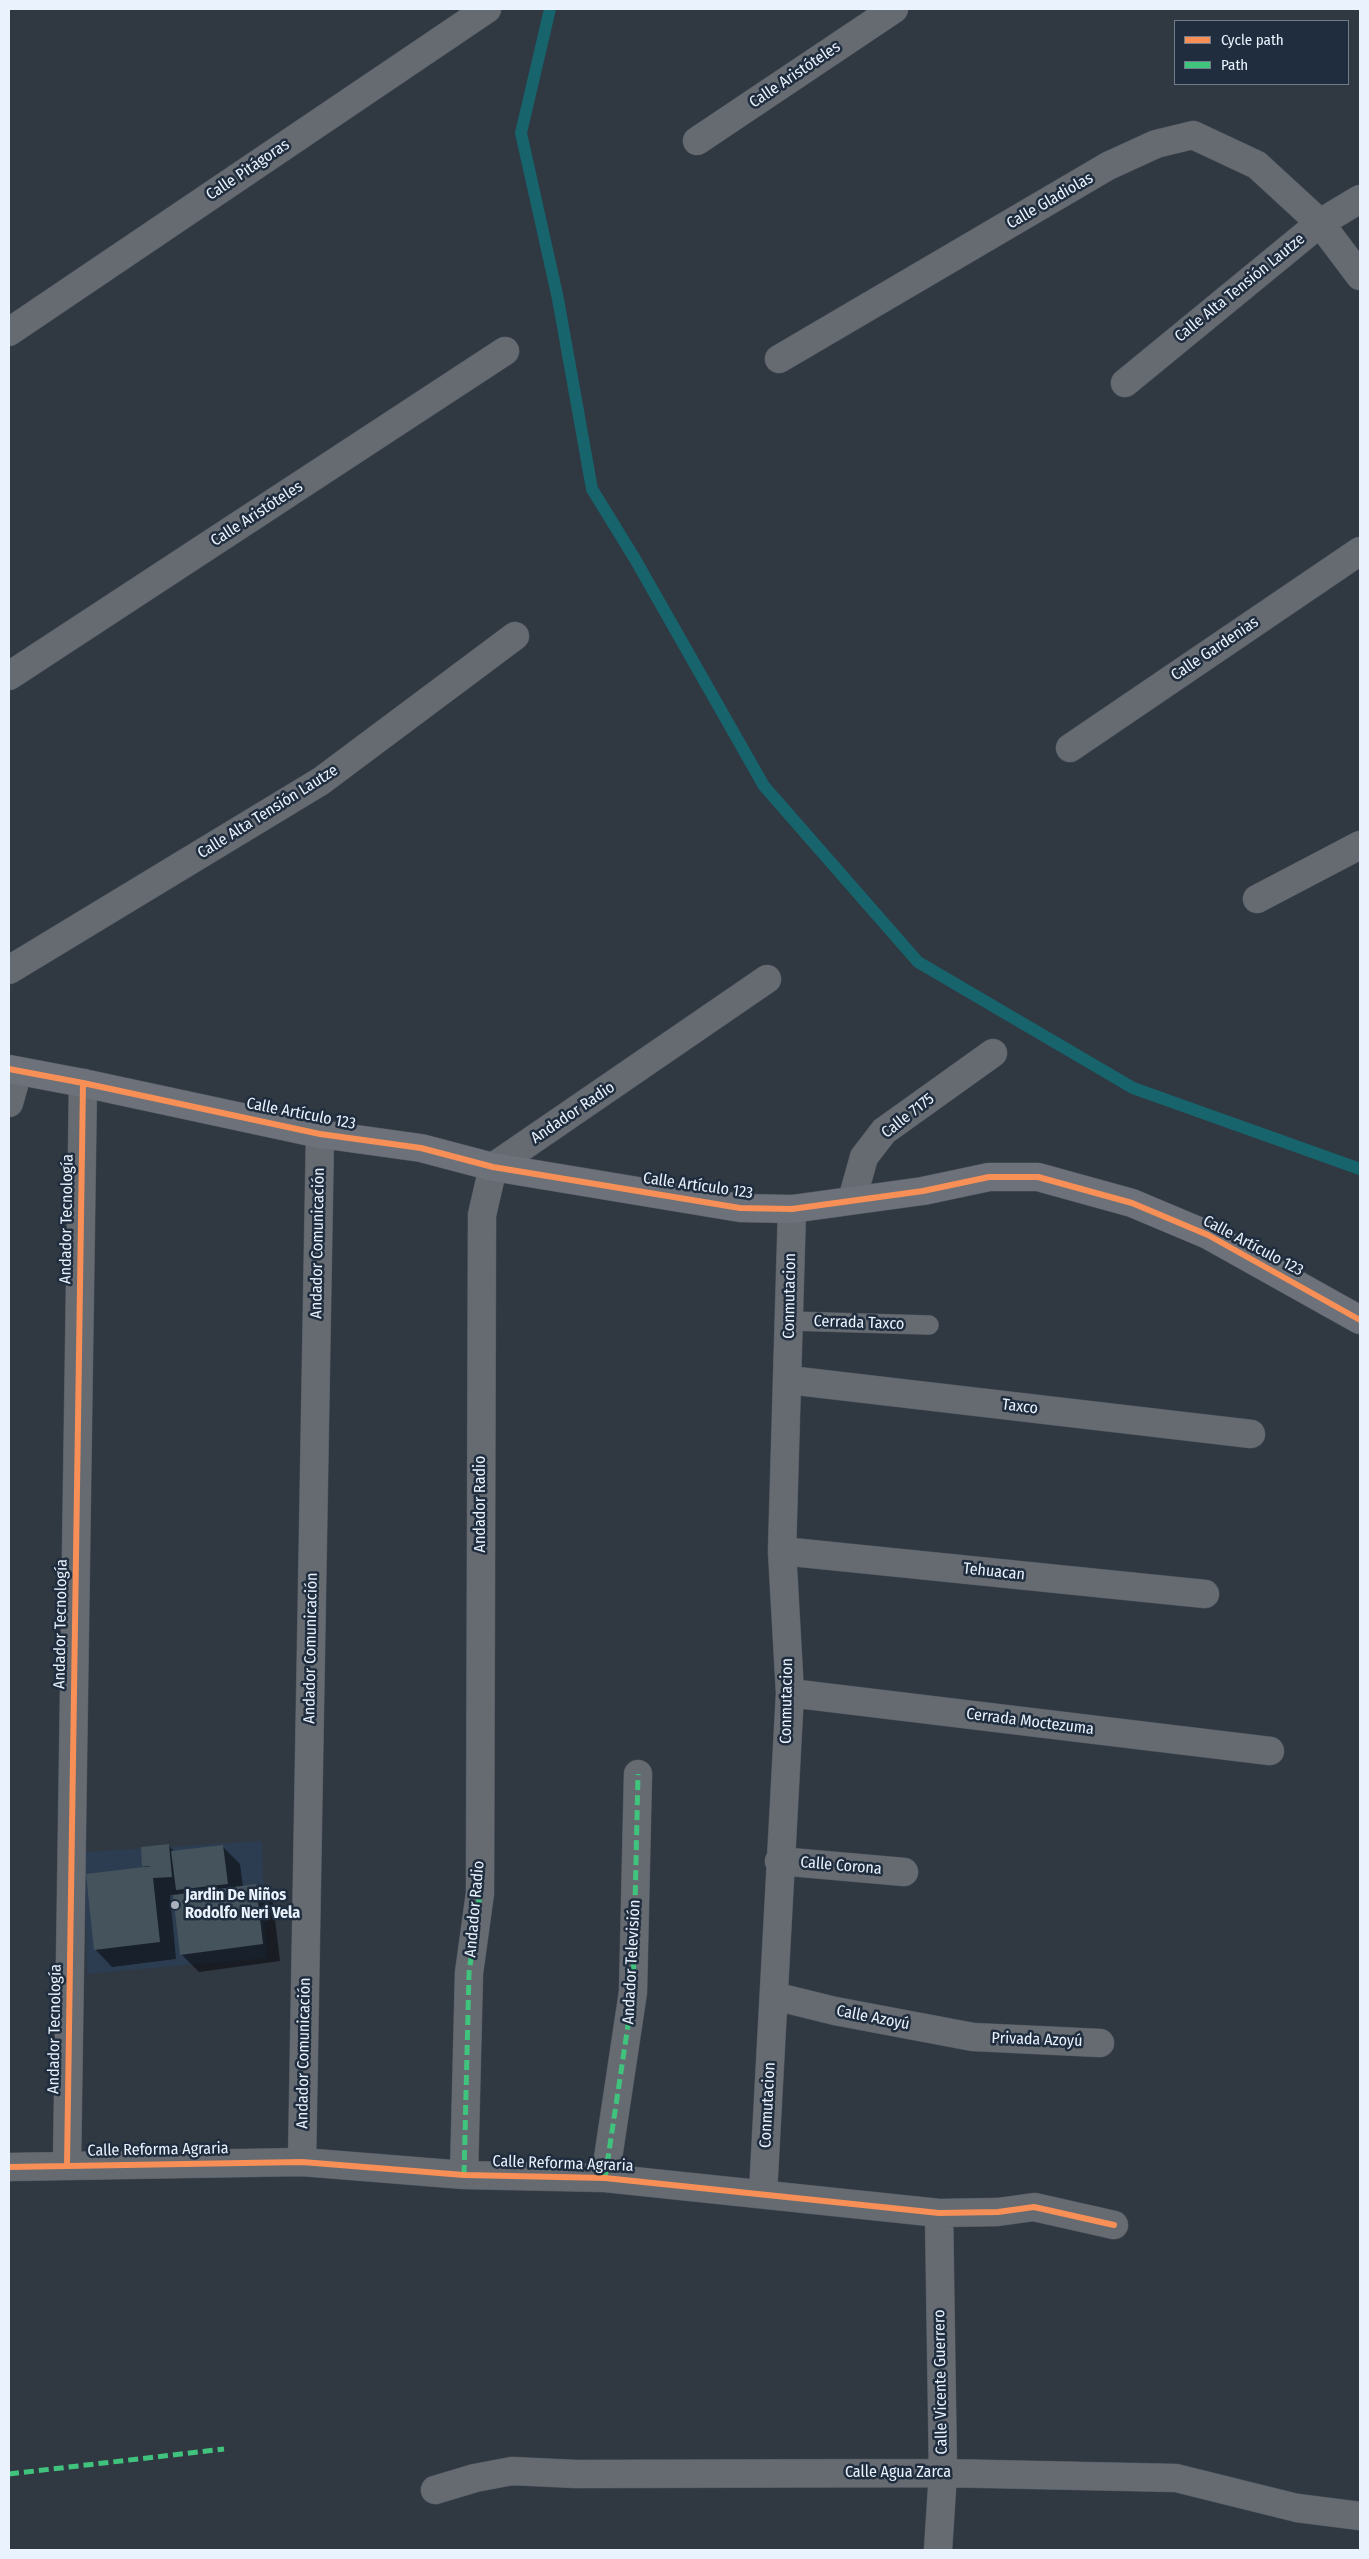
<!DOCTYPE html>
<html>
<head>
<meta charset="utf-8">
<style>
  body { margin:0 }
  #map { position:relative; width:1369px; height:2559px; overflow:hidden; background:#303842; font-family:"Fira Sans Condensed",sans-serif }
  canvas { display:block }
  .frame { position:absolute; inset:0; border:10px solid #e9f2fd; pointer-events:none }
  .legend { position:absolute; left:1174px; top:20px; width:175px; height:65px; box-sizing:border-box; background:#1f2d3e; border:1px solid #707c8a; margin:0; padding:6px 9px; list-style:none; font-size:15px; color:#e9f2fd }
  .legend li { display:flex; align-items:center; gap:10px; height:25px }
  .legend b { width:25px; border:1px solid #707c8a }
</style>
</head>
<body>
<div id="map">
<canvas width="1369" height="2559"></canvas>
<div class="frame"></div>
<ul class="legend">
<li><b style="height:6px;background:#f78f57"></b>Cycle path</li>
<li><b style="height:6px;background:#40c37c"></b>Path</li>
</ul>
</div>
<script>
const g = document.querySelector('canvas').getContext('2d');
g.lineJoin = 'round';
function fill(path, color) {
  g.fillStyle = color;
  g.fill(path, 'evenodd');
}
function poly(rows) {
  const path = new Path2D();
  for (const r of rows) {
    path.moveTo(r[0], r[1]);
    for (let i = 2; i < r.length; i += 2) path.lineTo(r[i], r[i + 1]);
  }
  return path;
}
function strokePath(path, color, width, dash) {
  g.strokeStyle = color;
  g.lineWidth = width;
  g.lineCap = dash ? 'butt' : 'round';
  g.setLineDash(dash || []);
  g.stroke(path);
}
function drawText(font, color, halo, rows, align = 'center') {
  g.font = font + ' "Fira Sans Condensed",sans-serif';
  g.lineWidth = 5;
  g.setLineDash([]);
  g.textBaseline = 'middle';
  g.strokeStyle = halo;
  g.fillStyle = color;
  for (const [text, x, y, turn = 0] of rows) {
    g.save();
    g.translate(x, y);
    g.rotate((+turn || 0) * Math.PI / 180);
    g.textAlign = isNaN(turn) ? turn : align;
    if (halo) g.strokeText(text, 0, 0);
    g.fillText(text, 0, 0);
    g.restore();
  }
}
fill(poly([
  [262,1841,266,1958,87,1974,85,1852]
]), '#2c3d52');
fill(poly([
  [169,1846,175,1852,223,1847,240,1864,243,1887,256,1885,273,1903,280,1961,199,1972,181,1954,174,1895,170,1895,176,1959,112,1967,95,1949,147,1868,144,1865]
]), '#0007');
strokePath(poly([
  [550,9,521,133,558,299,592,489,635,559,764,786,918,962,1133,1088,1360,1169]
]), '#17646d', 12);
fill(poly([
  [169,1844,172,1877,153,1878,160,1942,94,1950,86,1874,152,1866,142,1866,141,1847],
  [223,1845,228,1884,176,1890,171,1851],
  [256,1884,263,1944,180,1955,173,1895]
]), '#45535d');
const lane = poly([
  [789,1321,929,1325]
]);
const street = poly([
  [697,141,894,9],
  [9,332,487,9],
  [779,359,1108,166,1156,144,1193,135,1257,165,1320,223,1360,276],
  [1125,383,1320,223,1360,199],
  [9,676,505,351],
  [1070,748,1360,551],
  [1257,899,1360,845],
  [9,970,321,781,515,636],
  [9,1103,18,1071],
  [852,1200,864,1157,884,1131,993,1053],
  [789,1380,1251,1434],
  [782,1551,1205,1594],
  [790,1693,1270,1751],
  [779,1861,904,1872],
  [774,1996,835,2011,973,2037,1100,2043],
  [302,2162,320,1134],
  [67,2165,83,1083],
  [9,2167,302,2162,464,2175,605,2178,939,2213,998,2212,1034,2207,1114,2225],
  [464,2175,469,1973,480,1893,482,1215,493,1167,767,979],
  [605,2178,633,1992,638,1774],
  [763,2193,790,1693,782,1551,792,1209],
  [435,2490,475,2478,512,2471,576,2474,943,2473,1176,2478,1297,2508,1360,2516],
  [938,2550,943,2473,939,2213]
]);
const secondary = poly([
  [9,1069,83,1083,320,1134,421,1148,493,1167,740,1208,792,1209,923,1191,989,1177,1038,1177,1132,1203,1208,1235,1360,1320]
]);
strokePath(lane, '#4f565f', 20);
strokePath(street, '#4f565f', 29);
strokePath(secondary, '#4f565f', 29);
strokePath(lane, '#666b72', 19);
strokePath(street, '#666b72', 28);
strokePath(secondary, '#6c717a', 28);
strokePath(poly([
  [464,2175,469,1973,480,1893],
  [605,2178,633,1992,638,1774],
  [9,2474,224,2449]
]), '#40c37c', 5, [10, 5]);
strokePath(poly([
  [9,1069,83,1083,320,1134,421,1148,493,1167,740,1208,792,1209,923,1191,989,1177,1038,1177,1132,1203,1208,1235,1360,1320],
  [67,2165,83,1083],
  [9,2167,302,2162,464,2175,605,2178,939,2213,998,2212,1034,2207,1114,2225]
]), '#f78f57', 6);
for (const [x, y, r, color] of [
  [175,1905,5,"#a8b1bc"]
]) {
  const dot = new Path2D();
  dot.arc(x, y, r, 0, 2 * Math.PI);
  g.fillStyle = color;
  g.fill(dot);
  strokePath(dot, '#1f2d3e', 2);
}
drawText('16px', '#e9f2fd', '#1f2d3e', [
  ["Calle Aristóteles",795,75,-34],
  ["Calle Pitágoras",248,170,-34],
  ["Calle Gladiolas",1050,201,-30],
  ["Calle Alta Tensión Lautze",1240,288,-39],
  ["Calle Aristóteles",257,514,-33],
  ["Calle Gardenias",1215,649,-34],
  ["Calle Alta Tensión Lautze",268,812,-32],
  ["Andador Radio",573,1113,-34],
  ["Calle Artículo 123",301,1114,11],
  ["Calle 7175",908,1116,-38],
  ["Calle Artículo 123",698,1186,8],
  ["Andador Tecnología",67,1219,-89],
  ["Andador Comunicación",318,1243,-89],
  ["Calle Artículo 123",1253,1246,28],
  ["Conmutacion",790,1296,-89],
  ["Cerrada Taxco",859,1323,2],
  ["Taxco",1020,1407,7],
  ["Andador Radio",481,1504,-90],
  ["Tehuacan",994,1572,6],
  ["Andador Tecnología",61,1624,-89],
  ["Andador Comunicación",311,1648,-89],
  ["Conmutacion",787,1701,-89],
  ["Cerrada Moctezuma",1030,1722,7],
  ["Calle Corona",841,1866,5],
  ["Andador Radio",475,1909,-85],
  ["Andador Televisión",632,1962,-87],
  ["Calle Azoyú",873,2018,11],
  ["Andador Tecnología",55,2029,-89],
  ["Privada Azoyú",1037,2040,2],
  ["Andador Comunicación",304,2053,-89],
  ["Conmutacion",768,2105,-87],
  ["Calle Reforma Agraria",158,2150,-1],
  ["Calle Reforma Agraria",563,2164,2],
  ["Calle Vicente Guerrero",941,2382,-91],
  ["Calle Agua Zarca",898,2473]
]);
drawText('bold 16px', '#e9f2fd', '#1f2d3e', [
  ["Jardin De Niños",185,1896],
  ["Rodolfo Neri Vela",185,1914]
], 'left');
</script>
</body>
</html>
